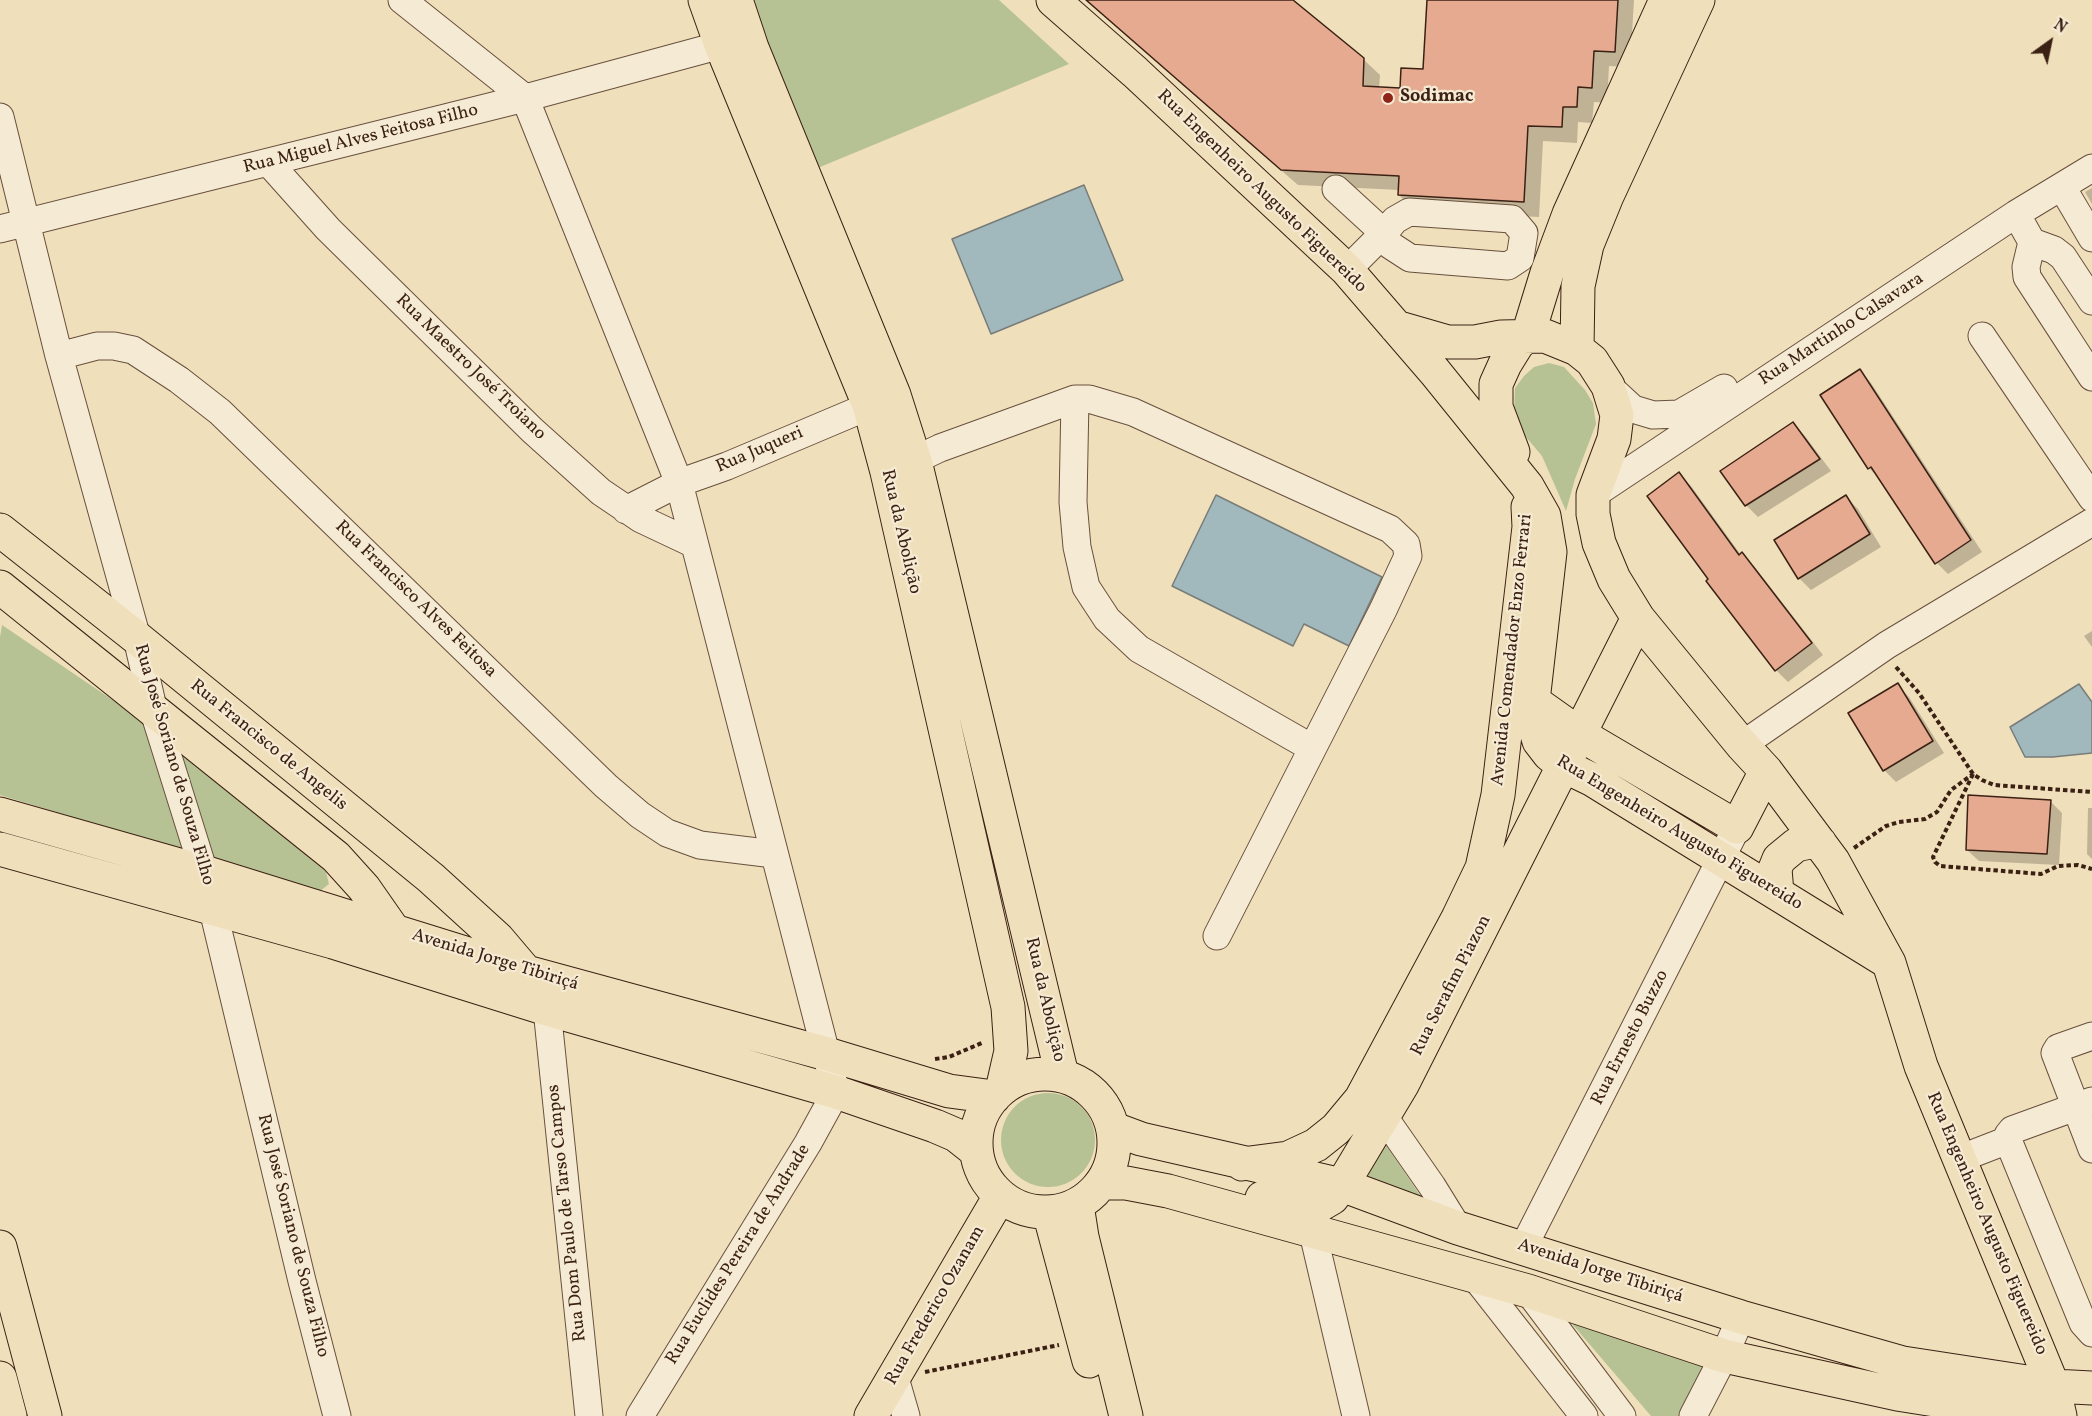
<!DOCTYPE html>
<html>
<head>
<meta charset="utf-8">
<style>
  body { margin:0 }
  #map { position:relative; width:2092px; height:1416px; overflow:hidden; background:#f0dfbb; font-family:Vollkorn,serif }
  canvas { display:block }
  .north { position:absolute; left:2020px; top:12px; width:60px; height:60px; -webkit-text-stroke:4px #f5ead3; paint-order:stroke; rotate:33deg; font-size:16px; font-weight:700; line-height:24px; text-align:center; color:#3b2114 }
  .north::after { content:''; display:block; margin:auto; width:21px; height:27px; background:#3b2114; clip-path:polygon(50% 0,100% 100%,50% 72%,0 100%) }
</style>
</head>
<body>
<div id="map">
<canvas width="2092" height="1416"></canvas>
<div class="north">N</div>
</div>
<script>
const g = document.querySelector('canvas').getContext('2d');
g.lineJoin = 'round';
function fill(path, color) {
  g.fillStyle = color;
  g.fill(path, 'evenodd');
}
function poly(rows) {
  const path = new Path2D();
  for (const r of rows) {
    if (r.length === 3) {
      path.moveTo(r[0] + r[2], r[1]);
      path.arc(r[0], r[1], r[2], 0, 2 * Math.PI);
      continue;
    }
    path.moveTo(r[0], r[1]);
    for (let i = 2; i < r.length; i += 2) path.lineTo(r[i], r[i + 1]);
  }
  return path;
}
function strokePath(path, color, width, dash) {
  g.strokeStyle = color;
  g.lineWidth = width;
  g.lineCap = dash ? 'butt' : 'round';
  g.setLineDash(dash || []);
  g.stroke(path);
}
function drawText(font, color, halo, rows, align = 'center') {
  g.font = font + ' Vollkorn,serif';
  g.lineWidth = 4.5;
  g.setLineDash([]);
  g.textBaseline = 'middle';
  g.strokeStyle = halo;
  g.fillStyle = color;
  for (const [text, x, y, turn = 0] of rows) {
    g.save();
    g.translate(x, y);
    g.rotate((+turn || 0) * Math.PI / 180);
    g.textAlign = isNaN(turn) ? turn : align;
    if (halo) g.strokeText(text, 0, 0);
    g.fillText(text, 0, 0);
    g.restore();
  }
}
fill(poly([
  [745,0,999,0,1069,64,808,172],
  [1549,363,1564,367,1585,390,1593,403,1596,424,1575,479,1566,511,1542,456,1520,430,1514,414,1515,388,1524,376,1534,367],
  [2,625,151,726,326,872,329,884,319,892,0,795,0,637],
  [1048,1140,47],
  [1377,1132,1426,1204,1353,1176],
  [1567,1318,1712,1364,1679,1416,1651,1416]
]), '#b6c293');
const water = poly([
  [1084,185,1123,280,991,334,952,239,1084,185],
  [1216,495,1382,577,1349,646,1304,624,1293,646,1172,586,1216,495],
  [2079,684,2092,702,2092,753,2053,757,2025,757,2010,727,2079,684]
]);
fill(water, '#a1b9bc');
strokePath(water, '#787c79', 1.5);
fill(poly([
  [1086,0,1291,0,1363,59,1380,75,1379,89,1401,90,1425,71,1429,0,1634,0,1630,67,1609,66,1607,103,1594,102,1592,123,1578,122,1577,143,1543,141,1539,217,1415,211,1399,195,1399,190,1298,185],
  [2092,188,2092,204,2085,192],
  [1860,371,1871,383,1982,552,1948,574,1937,563,1882,481,1869,468,1822,396],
  [1793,424,1805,436,1831,471,1758,517,1746,505],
  [1679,474,1691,486,1741,555,1754,566,1823,655,1788,682,1776,670,1708,581,1710,579],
  [1846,497,1858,509,1881,547,1811,590,1799,578],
  [2092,631,2092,647,2084,636],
  [1897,685,1909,697,1944,753,1896,782,1884,770],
  [2050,801,2062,813,2059,865,1979,861,1967,850],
  [2088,808,2092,808,2092,859,2087,854]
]), '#0003');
const building = poly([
  [1086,0,1293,0,1364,58,1363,86,1400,88,1401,68,1423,69,1427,0,1618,0,1615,52,1594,51,1592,88,1578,87,1577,107,1563,107,1562,127,1528,126,1524,202,1398,195,1399,176,1281,170,1086,0],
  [1860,369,1971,540,1935,564,1871,467,1868,469,1820,395,1860,369],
  [1793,422,1820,459,1745,506,1720,471,1793,422],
  [1679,472,1739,555,1742,552,1812,643,1775,671,1706,581,1708,579,1647,496,1679,472],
  [1846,495,1870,534,1798,579,1774,540,1846,495],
  [1898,683,1933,741,1883,771,1848,713,1898,683],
  [1968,795,2051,800,2047,854,1966,850,1968,795]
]);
fill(building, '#e5aa90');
strokePath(building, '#3b2114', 1.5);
const minor = poly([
  [402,0,525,98,679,483,836,1092,808,1143,640,1416],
  [0,117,59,356,137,638,154,712,204,872,302,1281,337,1416],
  [269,163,328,229,532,430,601,492,641,519,694,544],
  [2062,187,2092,238],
  [1336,189,1384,233,1395,220,1409,212,1512,219,1524,233,1520,258,1508,266,1410,258,1390,245,1384,233,1347,270],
  [2023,226,2032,242,2054,250,2063,257,2092,301],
  [0,229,525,98,721,45],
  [2032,242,2026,267,2027,277,2092,377],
  [1982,336,2092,498],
  [59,356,97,346,114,346,133,350,179,380,220,412,606,786,640,815,667,833,700,845,774,854],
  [1608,386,1633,409,1653,415,1679,414,1724,388],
  [1075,399,1073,502,1077,547,1086,587,1107,619,1139,649,1312,748],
  [896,469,940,448,1075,399,1089,399,1133,412,1390,529,1406,544,1408,556,1383,610,1217,936],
  [1593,495,2016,214,2092,168],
  [626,510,679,483,727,466,888,398],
  [1742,745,1887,645,2092,522],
  [547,1009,589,1416],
  [2092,1036,2058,1048,2055,1053,2092,1149],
  [2092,1101,2012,1130,2008,1135,2008,1140,2083,1323,2092,1333],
  [1384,1117,1432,1186,1458,1228],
  [1959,1159,2008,1140],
  [1313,1233,1356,1416],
  [1523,1248,1737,827],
  [1475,1277,1584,1416],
  [1528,1291,1622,1416],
  [895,1378,906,1416],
  [1693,1416,1724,1356,1741,1317]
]);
const major = poly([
  [705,0,721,45,869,405,887,472,1008,1007,1011,1051,1003,1086],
  [736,0,752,48,894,395,915,461,1062,1075],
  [1053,0,1135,72,1347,270,1435,372,1527,486,1544,516,1550,552,1533,701,1534,724,1539,741,1549,754,1564,766,1593,780,1888,962],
  [1396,327,1448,342,1475,342,1501,337,1545,336,1577,349,1592,361,1608,386,1617,415,1614,439,1593,495,1593,514,1599,543,1614,579,1638,618,1742,745,1766,771,1833,861,1889,963,1921,1066,2053,1386,2060,1416],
  [1577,349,1578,286,1587,245,1607,196,1698,0],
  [1513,452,1496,407,1496,384,1505,364,1518,343,1528,335,1547,273,1569,214,1666,0],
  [0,530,137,638,431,878,498,939,526,972],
  [0,587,336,857,364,888,394,931,393,938],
  [1533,701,1581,735,1737,827,1766,771],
  [0,814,204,872,526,972,827,1054,949,1091,994,1097],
  [0,849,333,942,547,1009,836,1092,935,1126,956,1135,975,1150],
  [1777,893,1775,869,1779,859,1796,845,1810,842,1820,843],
  [1045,1143,69],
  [1114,1129,1141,1139,1342,1185,1458,1228,1741,1317,1903,1363,2053,1386,2092,1388],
  [1242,1164,1288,1158,1316,1145,1336,1129,1361,1099,1458,918,1482,868,1498,795,1529,527,1528,507],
  [1103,1183,1126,1183,1168,1191,1528,1291,1724,1356,1897,1394,2037,1416],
  [1262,1198,1304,1206,1320,1205,1332,1198,1342,1185,1402,1085,1638,618],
  [1077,1205,1082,1237,1126,1416],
  [1049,1212,1089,1361],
  [0,1247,45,1416],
  [0,1378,10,1416],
  [871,1416,1000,1196]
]);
strokePath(minor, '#68503e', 29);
strokePath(major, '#3b2114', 35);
strokePath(poly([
  [1896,667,1919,693,1973,774,1982,780,1994,785,2092,792],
  [1973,774,1933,857,1935,862,1940,866,2041,874,2058,866,2078,865,2092,869],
  [1854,848,1886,826,1899,822,1925,819,1937,812,1951,790,1973,774],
  [935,1059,949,1057,984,1042],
  [925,1372,1059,1345]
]), '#3b2114', 4, [4.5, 3]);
strokePath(minor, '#f5ead3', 27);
strokePath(major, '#f0dfbb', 33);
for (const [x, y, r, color] of [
  [1388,98,6,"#8f2418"]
]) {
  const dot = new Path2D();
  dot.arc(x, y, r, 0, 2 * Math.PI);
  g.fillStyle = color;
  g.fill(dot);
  strokePath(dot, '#f5ead3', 2);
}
drawText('bold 18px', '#3b2114', '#f5ead3', [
  ["Sodimac",1400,98]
], 'left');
drawText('18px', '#3b2114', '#f5ead3', [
  ["Rua Miguel Alves Feitosa Filho",361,140,-14],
  ["Rua Engenheiro Augusto Figuereido",1261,192,44],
  ["Rua Martinho Calsavara",1842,330,-33],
  ["Rua Maestro José Troiano",470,368,44],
  ["Rua Juqueri",760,451,-23],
  ["Rua da Abolição",900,532,77],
  ["Rua Francisco Alves Feitosa",415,600,44],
  ["Avenida Comendador Enzo Ferrari",1513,650,-84],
  ["Rua Francisco de Angelis",268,746,39],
  ["Rua José Soriano de Souza Filho",173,765,74],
  ["Rua Engenheiro Augusto Figuereido",1679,834,31],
  ["Avenida Jorge Tibiriçá",495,961,17],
  ["Rua Serafim Piazon",1452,986,-63],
  ["Rua da Abolição",1044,1000,77],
  ["Rua Ernesto Buzzo",1631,1038,-63],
  ["Rua Dom Paulo de Tarso Campos",568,1213,-96],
  ["Rua Engenheiro Augusto Figuereido",1986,1224,67],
  ["Rua José Soriano de Souza Filho",292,1236,76],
  ["Rua Euclides Pereira de Andrade",739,1255,-58],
  ["Avenida Jorge Tibiriçá",1600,1272,18],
  ["Rua Frederico Ozanam",936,1306,-60]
]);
</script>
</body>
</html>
